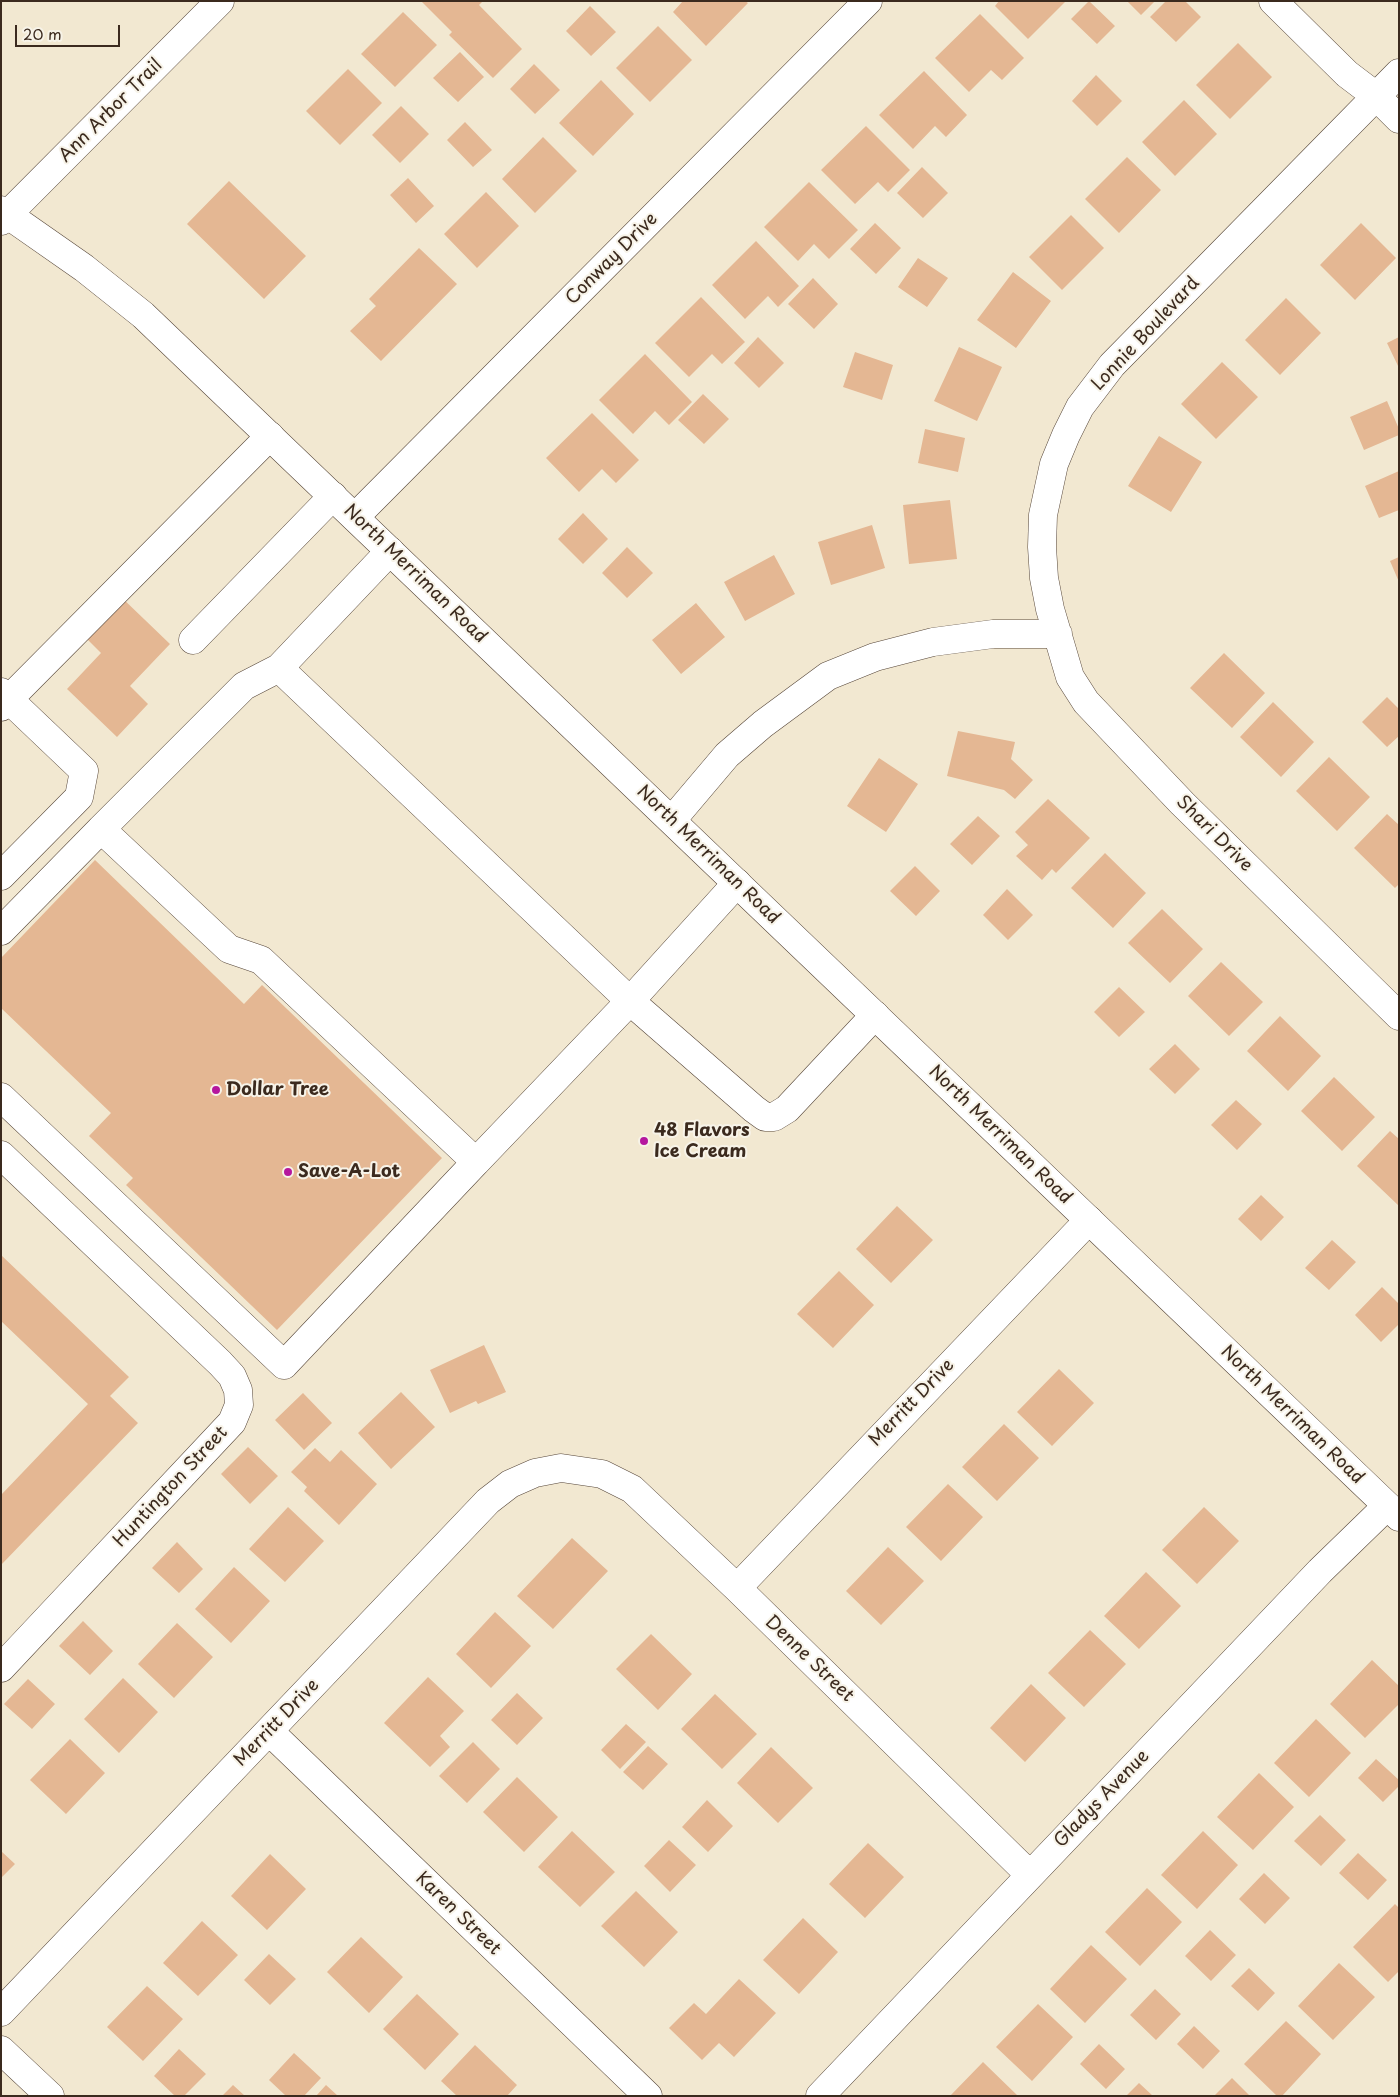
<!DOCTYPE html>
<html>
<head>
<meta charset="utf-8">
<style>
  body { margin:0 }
  #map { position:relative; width:1400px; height:2097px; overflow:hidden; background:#f2e8d1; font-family:"Playpen Sans",sans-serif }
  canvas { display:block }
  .frame { position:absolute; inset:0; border:2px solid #3b2a1e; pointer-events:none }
  .scale { position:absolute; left:15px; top:25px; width:105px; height:22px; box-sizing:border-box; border:2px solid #3b2a1e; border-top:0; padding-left:6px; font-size:15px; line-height:18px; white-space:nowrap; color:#3b2a1e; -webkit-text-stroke:4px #f7f3e8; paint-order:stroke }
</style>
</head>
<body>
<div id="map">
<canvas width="1400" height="2097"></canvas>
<div class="frame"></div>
<div class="scale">20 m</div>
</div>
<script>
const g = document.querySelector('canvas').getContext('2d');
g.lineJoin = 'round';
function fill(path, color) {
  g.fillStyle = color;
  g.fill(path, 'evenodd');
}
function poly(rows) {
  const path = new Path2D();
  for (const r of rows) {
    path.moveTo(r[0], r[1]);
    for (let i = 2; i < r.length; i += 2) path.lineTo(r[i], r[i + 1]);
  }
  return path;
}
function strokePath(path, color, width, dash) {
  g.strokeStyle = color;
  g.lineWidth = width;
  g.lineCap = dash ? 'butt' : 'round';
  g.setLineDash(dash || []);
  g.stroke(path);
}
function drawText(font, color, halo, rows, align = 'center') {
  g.font = font + ' "Playpen Sans",sans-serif';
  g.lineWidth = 4;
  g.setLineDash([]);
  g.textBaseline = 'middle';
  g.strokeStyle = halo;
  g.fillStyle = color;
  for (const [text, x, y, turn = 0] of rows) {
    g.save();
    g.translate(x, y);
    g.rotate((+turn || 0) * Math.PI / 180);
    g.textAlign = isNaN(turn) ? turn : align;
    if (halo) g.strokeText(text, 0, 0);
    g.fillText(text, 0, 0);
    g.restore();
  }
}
fill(poly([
  [421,1,483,1,479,5,522,49,493,78,449,35,452,32],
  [683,1,745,1,748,3,706,46,673,12],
  [999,1,1066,1,1028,39,995,6],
  [1089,1,1115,26,1097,44,1071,19],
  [1127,1,1155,1,1141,15],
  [1166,1,1185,1,1201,17,1176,42,1150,17],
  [590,6,616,32,591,56,566,31],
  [403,12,437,45,395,87,361,54],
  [980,14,1024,58,1002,80,991,70,969,92,935,58],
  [658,26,692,60,650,102,616,68],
  [1238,43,1272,77,1230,119,1196,85],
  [460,52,484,77,458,102,433,78],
  [534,64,560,90,535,114,510,89],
  [348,69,382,103,340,145,306,111],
  [924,71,967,115,946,137,935,126,913,149,879,115],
  [1096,75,1122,101,1097,126,1072,101],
  [601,80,634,114,593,156,559,123],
  [1184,100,1217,134,1175,176,1142,142],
  [401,106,429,134,400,163,372,135],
  [465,122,492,150,473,167,447,140],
  [866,126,910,170,888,192,878,182,855,204,821,170],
  [543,137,577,171,535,213,502,179],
  [1127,157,1161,190,1119,233,1085,199],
  [922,167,948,193,923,218,897,193],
  [408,178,434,206,416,223,390,195],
  [229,181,306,256,264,299,187,224],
  [809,182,858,230,829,259,814,244,798,261,764,227],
  [486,192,519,226,477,268,444,234],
  [1071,215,1104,248,1062,290,1029,257],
  [875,223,901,248,876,274,850,249],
  [1361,223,1396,258,1355,300,1320,265],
  [756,241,799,286,778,307,768,296,745,319,712,285],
  [419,248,457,284,381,361,350,331,376,306,369,299],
  [918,258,948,278,927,307,898,287],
  [1013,272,1051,301,1016,348,977,320],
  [813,278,838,304,814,329,788,304],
  [701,297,745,342,722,364,712,354,689,377,655,343],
  [1286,298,1321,333,1280,375,1245,340],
  [758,337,784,363,759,388,734,363],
  [1399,337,1399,368,1387,343],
  [959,347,1002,367,977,421,934,401],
  [855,352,893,365,882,400,843,387],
  [645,354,692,402,669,425,655,411,633,434,599,400],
  [1222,362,1258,397,1216,439,1181,404],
  [703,394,729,419,704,444,678,420],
  [1387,401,1399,429,1399,435,1364,450,1350,417],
  [592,413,639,460,616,483,602,469,579,492,546,458],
  [925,429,965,438,958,472,918,463],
  [1159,436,1202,462,1171,512,1128,486],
  [1399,471,1399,510,1379,518,1365,486],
  [950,500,957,559,909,564,903,505],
  [583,513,608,539,583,564,558,539],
  [872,525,885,568,831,585,818,542],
  [627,547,653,573,627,598,602,573],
  [774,555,795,594,745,621,724,582],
  [1399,557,1399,582,1390,561],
  [119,595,170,644,130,686,148,704,117,737,67,689,101,653,81,633],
  [696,603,725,637,681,674,652,640],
  [1224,653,1265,693,1232,728,1190,688],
  [1387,697,1399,709,1399,736,1387,747,1362,722],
  [1273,702,1314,742,1281,777,1240,737],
  [958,731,1015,742,1011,759,1033,780,1015,799,1004,790,947,776],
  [1329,757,1370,797,1337,831,1296,791],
  [879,758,918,784,886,832,847,806],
  [1048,799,1090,838,1056,873,1052,869,1042,880,1016,856,1028,845,1015,832],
  [1387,814,1399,825,1399,884,1395,888,1354,848],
  [978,816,1000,836,972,865,950,844],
  [1105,853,1146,893,1113,928,1071,888],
  [95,860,244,1004,262,985,442,1158,277,1330,126,1185,133,1178,89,1136,111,1113,1,1008,1,958],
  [915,866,940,891,916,916,890,891],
  [1007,889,1033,915,1008,940,983,915],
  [1162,909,1203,949,1170,983,1128,943],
  [1221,962,1263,1002,1229,1036,1188,996],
  [1119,987,1145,1012,1119,1037,1094,1012],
  [1280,1016,1321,1056,1288,1091,1247,1051],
  [1175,1044,1200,1069,1175,1094,1149,1069],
  [1334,1077,1375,1117,1342,1151,1301,1111],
  [1236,1100,1262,1124,1237,1150,1211,1125],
  [1390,1131,1399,1139,1399,1206,1357,1166],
  [1261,1195,1284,1217,1261,1241,1238,1219],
  [897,1206,933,1240,891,1283,856,1249],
  [1332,1240,1356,1262,1329,1290,1305,1268],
  [1,1255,129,1377,110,1396,138,1423,1,1565,1,1495,88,1404,1,1321],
  [839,1271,874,1305,833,1348,797,1314],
  [1382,1287,1399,1304,1399,1324,1381,1342,1355,1315],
  [484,1345,506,1392,478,1404,476,1401,450,1413,430,1370],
  [1059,1369,1094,1403,1052,1446,1017,1412],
  [401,1392,435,1427,391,1469,358,1433],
  [303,1393,332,1423,304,1450,275,1420],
  [1004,1424,1039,1458,997,1501,962,1467],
  [248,1447,278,1476,250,1504,221,1474],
  [315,1448,330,1462,341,1450,377,1484,339,1525,304,1491,307,1487,291,1472],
  [948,1484,983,1517,941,1561,906,1527],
  [288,1507,324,1541,285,1582,249,1549],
  [1204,1507,1239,1541,1197,1584,1162,1550],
  [572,1538,608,1571,553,1629,517,1596],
  [177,1542,203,1569,179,1593,152,1568],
  [888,1547,924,1581,881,1625,846,1591],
  [234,1567,270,1601,231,1643,195,1609],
  [1146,1572,1181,1606,1139,1649,1104,1616],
  [495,1612,531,1646,491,1688,456,1654],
  [83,1621,113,1651,90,1675,59,1646],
  [177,1623,213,1657,174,1698,138,1664],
  [1090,1630,1126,1664,1084,1707,1048,1673],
  [651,1634,692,1674,658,1710,616,1669],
  [1372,1660,1399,1686,1399,1704,1365,1738,1330,1704],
  [428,1677,464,1711,440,1736,450,1747,430,1767,384,1723],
  [123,1678,158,1712,119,1753,84,1719],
  [28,1679,55,1704,32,1729,4,1704],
  [1031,1684,1066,1718,1025,1762,990,1728],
  [517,1693,543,1718,517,1745,491,1720],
  [715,1694,757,1734,722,1769,681,1729],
  [1316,1719,1351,1753,1309,1797,1274,1763],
  [626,1724,646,1742,620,1769,601,1750],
  [70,1739,105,1773,66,1814,30,1780],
  [473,1742,500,1769,467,1803,439,1776],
  [648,1746,668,1764,643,1790,623,1772],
  [771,1747,813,1788,778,1823,737,1783],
  [1376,1759,1399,1780,1399,1786,1383,1802,1358,1778],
  [1259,1773,1294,1807,1253,1850,1217,1817],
  [517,1777,558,1817,524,1852,483,1812],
  [707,1800,733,1826,708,1852,682,1827],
  [1320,1815,1346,1840,1321,1866,1294,1841],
  [572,1831,615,1872,580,1907,538,1867],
  [1203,1831,1238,1865,1197,1909,1161,1875],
  [669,1840,696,1865,670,1892,644,1866],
  [868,1843,904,1877,865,1918,829,1884],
  [1,1851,15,1864,1,1878],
  [1358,1853,1387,1880,1368,1900,1339,1873],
  [270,1854,306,1889,267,1930,231,1896],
  [1264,1873,1290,1898,1265,1924,1239,1899],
  [1147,1888,1182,1922,1140,1966,1105,1932],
  [636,1891,678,1932,644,1967,601,1926],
  [1395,1904,1399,1908,1399,1971,1388,1982,1353,1947],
  [803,1918,838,1952,799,1994,763,1960],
  [202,1921,238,1955,198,1996,163,1963],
  [1210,1930,1236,1955,1211,1981,1185,1956],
  [361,1937,403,1977,369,2013,327,1972],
  [1091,1945,1127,1979,1085,2023,1050,1989],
  [269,1954,296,1979,270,2005,244,1980],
  [1339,1963,1375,1997,1333,2040,1298,2006],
  [1249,1968,1275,1993,1258,2011,1231,1986],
  [739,1979,776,2013,734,2057,719,2043,702,2060,669,2028,694,2003,706,2014],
  [147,1986,183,2019,143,2061,107,2027],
  [1155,1989,1181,2014,1156,2040,1130,2015],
  [417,1994,459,2034,425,2070,383,2029],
  [1038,2004,1073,2037,1032,2081,996,2047],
  [1286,2021,1321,2054,1282,2096,1277,2096,1244,2064],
  [1194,2026,1220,2051,1203,2069,1177,2044],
  [1099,2044,1125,2069,1106,2089,1080,2064],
  [475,2045,517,2085,507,2096,457,2096,441,2081],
  [179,2049,206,2074,184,2096,175,2096,154,2076],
  [294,2053,321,2078,304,2096,286,2096,269,2080],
  [983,2062,1018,2096,950,2096],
  [1232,2078,1250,2096,1214,2096],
  [1139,2083,1153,2096,1126,2096],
  [233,2085,245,2096,222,2096],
  [326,2085,338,2096,316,2096]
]), '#e4b793');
const minor = poly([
  [1273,1,1347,74,1376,96,1399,119],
  [1399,73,1112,365,1080,407,1066,435,1054,464,1043,515,1042,547,1044,578,1050,609,1070,677,1086,702,1182,803,1399,1016],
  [1,221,220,1],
  [355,517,868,1],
  [193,640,333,496],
  [279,668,244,686,101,829,229,949,261,960,476,1162,630,1001,279,668,390,551],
  [1,692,84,771,79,797,1,876],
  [1,707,270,436],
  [672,820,727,755,763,724,828,676,875,657,933,642,993,634,1058,634],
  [737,883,630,1001,754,1109,765,1117,774,1117,787,1109,875,1015],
  [1,931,101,829],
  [1,1097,284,1365,476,1162],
  [1,1155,220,1363,232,1376,238,1390,239,1405,232,1422,1,1668],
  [737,1588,1089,1220],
  [269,1731,648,2096],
  [1,2012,488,1501,510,1484,535,1473,561,1468,602,1474,632,1489,737,1588,1030,1875],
  [1,2050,50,2096],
  [820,2096,1320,1571,1387,1506]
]);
const major = poly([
  [1,210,84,268,143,315,1399,1517]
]);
strokePath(minor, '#564639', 29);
strokePath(major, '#564639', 29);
strokePath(minor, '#fff', 28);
strokePath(major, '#fff', 28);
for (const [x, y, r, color] of [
  [216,1090,5,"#b5179e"],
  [644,1141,5,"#b5179e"],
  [288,1172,5,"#b5179e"]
]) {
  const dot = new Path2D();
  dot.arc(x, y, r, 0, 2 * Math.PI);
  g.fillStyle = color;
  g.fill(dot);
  strokePath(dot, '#f7f3e8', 2);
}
drawText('18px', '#3b2a1e', '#f7f3e8', [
  ["Ann Arbor Trail",111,111,-45],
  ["Conway Drive",612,259,-45],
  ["Lonnie Boulevard",1146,334,-47],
  ["North Merriman Road",415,574,44],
  ["Shari Drive",1214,834,45],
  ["North Merriman Road",708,855,44],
  ["North Merriman Road",1000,1135,44],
  ["Merritt Drive",912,1403,-46],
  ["North Merriman Road",1292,1415,44],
  ["Huntington Street",171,1487,-47],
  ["Denne Street",809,1659,44],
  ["Merritt Drive",277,1723,-46],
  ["Gladys Avenue",1102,1799,-46],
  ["Karen Street",458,1914,44]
]);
drawText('bold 18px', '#3b2a1e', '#f7f3e8', [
  ["Dollar Tree",226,1090],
  ["48 Flavors",654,1131],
  ["Ice Cream",654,1152],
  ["Save-A-Lot",298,1172]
], 'left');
</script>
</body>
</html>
